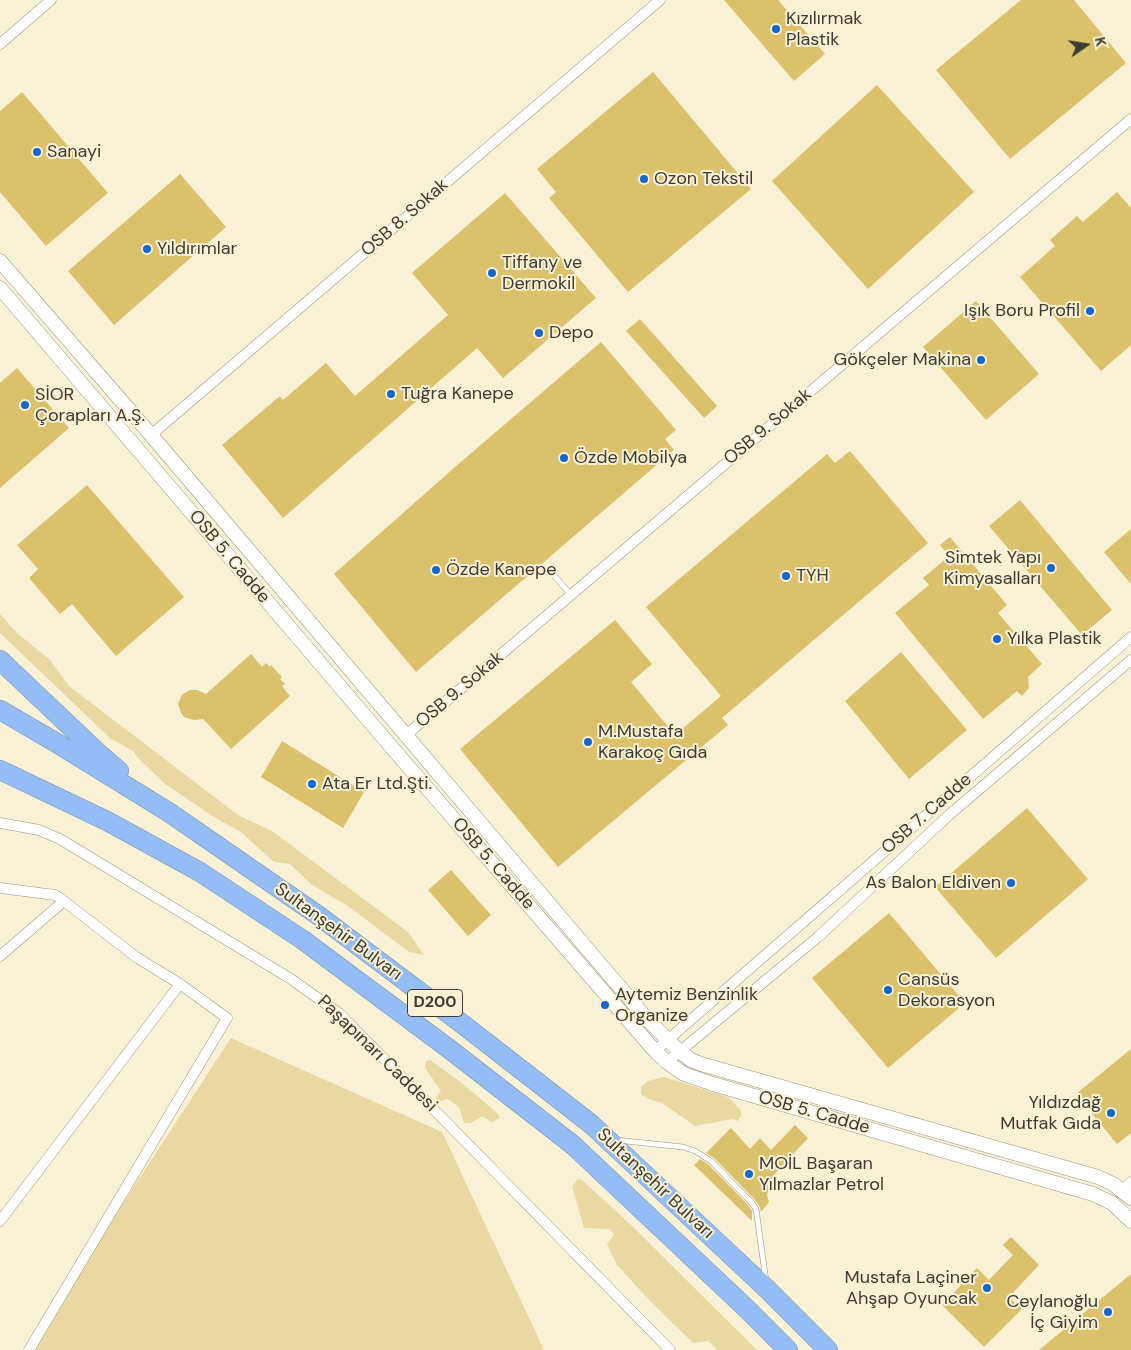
<!DOCTYPE html>
<html>
<head>
<meta charset="utf-8">
<style>
  body { margin:0 }
  #map { position:relative; width:1131px; height:1350px; overflow:hidden; background:#f9f1d5; font-family:"DM Sans",sans-serif }
  canvas { display:block }
  .north { position:absolute; left:1061px; top:20px; width:50px; height:50px; -webkit-text-stroke:4px #f9f1d5; paint-order:stroke; rotate:77deg; font-size:14px; font-weight:700; line-height:20px; text-align:center; color:#3d3a2f }
  .north::after { content:''; display:block; margin:auto; width:18px; height:22px; background:#3d3a2f; clip-path:polygon(50% 0,100% 100%,50% 72%,0 100%) }
</style>
</head>
<body>
<div id="map">
<canvas width="1131" height="1350"></canvas>
<div class="north">K</div>
</div>
<script>
const g = document.querySelector('canvas').getContext('2d');
g.lineJoin = 'round';
function fill(path, color) {
  g.fillStyle = color;
  g.fill(path, 'evenodd');
}
function poly(rows) {
  const path = new Path2D();
  for (const r of rows) {
    path.moveTo(r[0], r[1]);
    for (let i = 2; i < r.length; i += 2) path.lineTo(r[i], r[i + 1]);
  }
  return path;
}
function strokePath(path, color, width, dash) {
  g.strokeStyle = color;
  g.lineWidth = width;
  g.lineCap = dash ? 'butt' : 'round';
  g.setLineDash(dash || []);
  g.stroke(path);
}
function drawText(font, color, halo, rows, align = 'center') {
  g.font = font + ' "DM Sans",sans-serif';
  g.lineWidth = 4;
  g.setLineDash([]);
  g.textBaseline = 'middle';
  g.strokeStyle = halo;
  g.fillStyle = color;
  for (const [text, x, y, turn = 0] of rows) {
    g.save();
    g.translate(x, y);
    g.rotate((+turn || 0) * Math.PI / 180);
    g.textAlign = isNaN(turn) ? turn : align;
    if (halo) g.strokeText(text, 0, 0);
    g.fillText(text, 0, 0);
    g.restore();
  }
}
fill(poly([
  [0,614,16,632,50,660,69,686,238,815,272,831,408,932,424,955,409,952,348,906,312,885,290,864,274,862,241,832,214,817,165,784,139,759,133,751,110,738,0,633],
  [231,1038,442,1132,544,1350,27,1350],
  [430,1060,462,1083,497,1113,500,1118,492,1122,482,1116,471,1123,464,1123,459,1107,448,1099,437,1102,436,1097,441,1091,425,1068,426,1061],
  [664,1077,728,1097,741,1110,741,1116,738,1121,732,1119,695,1126,662,1103,648,1099,641,1094,641,1087,648,1081],
  [578,1179,582,1180,631,1225,757,1350,716,1350,716,1348,708,1341,693,1343,650,1301,617,1265,607,1244,614,1235,610,1229,584,1228,572,1186]
]), '#e9d8a2');
fill(poly([
  [724,0,778,0,825,54,794,81],
  [1021,0,1074,0,1126,63,1010,159,936,70],
  [653,72,751,189,628,292,549,198,556,192,537,169],
  [877,85,974,192,868,289,772,181],
  [22,92,108,193,46,246,0,192,0,111],
  [180,174,226,227,114,325,68,271],
  [1117,192,1131,208,1131,345,1101,371,1020,277,1055,246,1050,240,1077,216,1083,222],
  [505,193,596,298,503,378,477,348,283,518,222,445,280,396,283,400,326,363,355,396,448,315,412,273],
  [976,301,1039,374,986,420,923,347],
  [640,319,717,406,704,418,626,331],
  [601,342,676,430,665,439,674,450,416,672,334,574,455,467],
  [17,368,69,428,0,488,0,383],
  [850,451,928,543,722,718,728,725,558,867,460,749,615,620,652,664,631,682,675,735,721,696,646,607,827,454,835,463],
  [87,485,184,597,116,656,72,604,60,614,29,578,38,569,17,545],
  [1020,500,1112,610,1082,635,989,526],
  [1131,529,1131,584,1104,552],
  [950,537,1007,605,998,613,1042,664,1028,677,1029,688,1022,696,1017,691,983,719,895,613,929,585,923,578,949,556,940,545],
  [901,652,967,730,909,779,845,701],
  [251,654,262,667,266,663,270,667,271,665,282,677,280,679,285,684,282,686,290,696,231,749,203,719,194,720,184,717,181,713,178,704,182,695,190,690,197,690,206,694],
  [282,741,364,792,343,828,261,777],
  [1027,808,1088,879,996,958,935,887],
  [451,870,491,915,468,936,428,890],
  [889,913,965,1003,888,1068,812,978],
  [1131,1049,1131,1133,1117,1144,1076,1094],
  [795,1125,808,1138,773,1176,767,1195,769,1202,761,1212,760,1207,754,1199,714,1158,706,1153,731,1128,750,1149,760,1138,771,1150],
  [700,1159,708,1164,748,1205,752,1211,752,1221,694,1165],
  [1011,1237,1039,1265,1009,1297,1022,1309,984,1347,942,1305,977,1268,989,1280,1013,1255,1003,1245],
  [1131,1274,1131,1350,1039,1350]
]), '#dbc16b');
const lane = poly([
  [552,573,571,595],
  [616,1140,683,1147,695,1151,711,1161,751,1202,756,1209,766,1281]
]);
const street = poly([
  [0,44,51,0],
  [151,435,660,0],
  [405,736,1131,119],
  [0,823,39,830,60,839,291,979,340,1014,670,1350],
  [0,888,55,895,60,898,136,957,180,984,227,1018,29,1350],
  [0,956,64,901],
  [655,1051,1131,637],
  [667,1062,818,937,949,815,1131,660],
  [1122,1190,1131,1182],
  [0,1221,180,984]
]);
const secondary = poly([
  [0,261,151,435,646,1018,679,1051,691,1060,701,1064,1098,1177,1113,1184,1131,1198],
  [0,288,394,750,655,1051,667,1062,684,1074,713,1084,1093,1194,1112,1203,1131,1221]
]);
const highway = poly([
  [0,660,95,750,119,771],
  [0,710,55,742,170,813,319,916,465,1026,591,1124,767,1289,828,1350],
  [0,770,107,821,200,872,303,940,448,1048,573,1145,747,1309,788,1350]
]);
strokePath(lane, '#9d957c', 6);
strokePath(street, '#9d957c', 11);
strokePath(secondary, '#9d957c', 15);
strokePath(highway, '#768eb0', 20);
strokePath(lane, '#fff', 5);
strokePath(street, '#fff', 10);
strokePath(secondary, '#fff', 14);
strokePath(highway, '#94bcf5', 19);
for (const [x, y, r, color] of [
  [776,29,5,"#1267d0"],
  [37,152,5,"#1267d0"],
  [644,179,5,"#1267d0"],
  [147,249,5,"#1267d0"],
  [492,273,5,"#1267d0"],
  [1090,311,5,"#1267d0"],
  [539,333,5,"#1267d0"],
  [981,360,5,"#1267d0"],
  [391,394,5,"#1267d0"],
  [25,405,5,"#1267d0"],
  [564,458,5,"#1267d0"],
  [1051,568,5,"#1267d0"],
  [436,570,5,"#1267d0"],
  [786,576,5,"#1267d0"],
  [997,639,5,"#1267d0"],
  [588,742,5,"#1267d0"],
  [312,784,5,"#1267d0"],
  [1011,883,5,"#1267d0"],
  [888,990,5,"#1267d0"],
  [605,1005,5,"#1267d0"],
  [1111,1113,5,"#1267d0"],
  [749,1174,5,"#1267d0"],
  [987,1288,5,"#1267d0"],
  [1108,1312,5,"#1267d0"]
]) {
  const dot = new Path2D();
  dot.arc(x, y, r, 0, 2 * Math.PI);
  g.fillStyle = color;
  g.fill(dot);
  strokePath(dot, '#f9f1d5', 2);
}
for (const [x, y, w] of [
  [435,1003,55]
]) {
  const box = new Path2D();
  box.roundRect(x - w / 2, y - 13.5, w, 27, 4);
  g.fillStyle = '#f9f1d5';
  g.fill(box);
  strokePath(box, '#3d3a2f', 1);
}
drawText('bold 16px', '#3d3a2f', null, [
  ["D200",435,1003]
]);
drawText('18px', '#3d3a2f', '#f9f1d5', [
  ["Kızılırmak",786,19],
  ["Plastik",786,40],
  ["Sanayi",47,152],
  ["Ozon Tekstil",654,179],
  ["Yıldırımlar",157,249],
  ["Tiffany ve",502,263],
  ["Dermokil",502,284],
  ["Işık Boru Profil",1080,311,"right"],
  ["Depo",549,333],
  ["Gökçeler Makina",971,360,"right"],
  ["Tuğra Kanepe",401,394],
  ["SİOR",35,395],
  ["Çorapları A.Ş.",35,416],
  ["Özde Mobilya",574,458],
  ["Simtek Yapı",1041,558,"right"],
  ["Kimyasalları",1041,579,"right"],
  ["Özde Kanepe",446,570],
  ["TYH",796,576],
  ["Yılka Plastik",1007,639],
  ["M.Mustafa",598,732],
  ["Karakoç Gıda",598,753],
  ["Ata Er Ltd.Şti.",322,784],
  ["As Balon Eldiven",1001,883,"right"],
  ["Cansüs",898,980],
  ["Dekorasyon",898,1001],
  ["Aytemiz Benzinlik",615,995],
  ["Organize",615,1016],
  ["Yıldızdağ",1101,1103,"right"],
  ["Mutfak Gıda",1101,1124,"right"],
  ["MOİL Başaran",759,1164],
  ["Yılmazlar Petrol",759,1185],
  ["Mustafa Laçiner",977,1278,"right"],
  ["Ahşap Oyuncak",977,1299,"right"],
  ["Ceylanoğlu",1098,1302,"right"],
  ["İç Giyim",1098,1323,"right"]
], 'left');
drawText('18px', '#3d3a2f', '#f9f1d5', [
  ["OSB 8. Sokak",405,218,-41],
  ["OSB 9. Sokak",768,427,-40],
  ["OSB 5. Cadde",229,557,50],
  ["OSB 9. Sokak",460,690,-40],
  ["OSB 7. Cadde",927,814,-41],
  ["OSB 5. Cadde",493,864,49],
  ["Sultanşehir Bulvarı",338,932,36],
  ["Paşapınarı Caddesi",377,1054,44],
  ["OSB 5. Cadde",814,1113,16],
  ["Sultanşehir Bulvarı",655,1184,43]
]);
</script>
</body>
</html>
